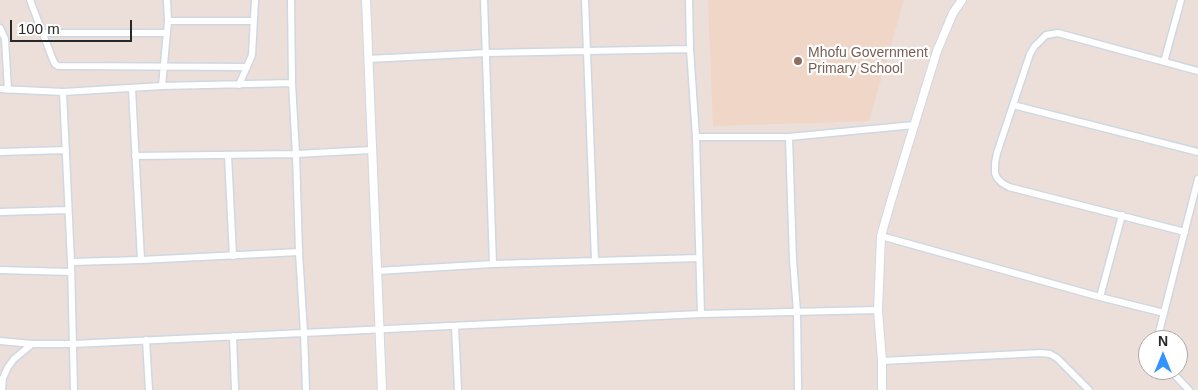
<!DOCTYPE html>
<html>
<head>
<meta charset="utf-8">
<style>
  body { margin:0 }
  #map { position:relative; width:1198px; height:390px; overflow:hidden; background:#ecded8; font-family:Helvetica,sans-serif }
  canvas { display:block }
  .north { position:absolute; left:1138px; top:330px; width:50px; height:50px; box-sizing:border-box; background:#fff; border:1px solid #a9a9a9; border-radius:50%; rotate:0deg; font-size:14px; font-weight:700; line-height:20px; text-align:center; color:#282828 }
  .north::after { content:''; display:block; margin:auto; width:18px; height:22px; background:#3394ff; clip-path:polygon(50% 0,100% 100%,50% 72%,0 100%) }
  .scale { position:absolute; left:10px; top:20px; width:122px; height:22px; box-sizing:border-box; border:2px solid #282828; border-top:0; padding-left:6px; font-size:15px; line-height:18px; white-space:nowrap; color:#282828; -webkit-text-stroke:4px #fff; paint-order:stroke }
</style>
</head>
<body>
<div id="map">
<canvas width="1198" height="390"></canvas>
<div class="north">N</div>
<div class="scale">100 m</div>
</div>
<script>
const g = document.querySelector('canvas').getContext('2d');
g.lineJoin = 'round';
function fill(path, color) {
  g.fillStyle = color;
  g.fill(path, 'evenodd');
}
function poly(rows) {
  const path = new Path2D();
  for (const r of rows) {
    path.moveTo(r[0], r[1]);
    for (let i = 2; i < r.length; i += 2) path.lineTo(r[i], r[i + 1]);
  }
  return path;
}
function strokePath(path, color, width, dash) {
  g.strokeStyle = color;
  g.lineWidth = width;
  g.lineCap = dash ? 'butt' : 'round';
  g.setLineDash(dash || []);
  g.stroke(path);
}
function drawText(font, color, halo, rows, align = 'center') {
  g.font = font + ' Helvetica,sans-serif';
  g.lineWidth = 4.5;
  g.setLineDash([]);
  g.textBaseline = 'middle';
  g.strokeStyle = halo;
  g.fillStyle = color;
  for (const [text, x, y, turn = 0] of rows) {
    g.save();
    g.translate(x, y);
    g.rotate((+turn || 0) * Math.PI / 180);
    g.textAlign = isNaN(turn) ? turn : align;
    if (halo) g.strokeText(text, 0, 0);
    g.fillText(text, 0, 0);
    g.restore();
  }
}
fill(poly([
  [708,0,904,0,869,121,713,126]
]), '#f0d6c6');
const minor = poly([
  [30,0,53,60,55,64,58,66,247,67],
  [291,0,292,83,296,154,299,252,304,333,306,390],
  [484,0,493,264],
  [585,0,595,260],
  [689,0,690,49,696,137,701,314],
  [168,21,254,21],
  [0,28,5,39,8,90],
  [42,33,166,33],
  [368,59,486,53,690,49],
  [1164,62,1181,0],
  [239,85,252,55,255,0],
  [162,86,168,21,167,0],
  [0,89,63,92,162,86,292,83],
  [132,89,141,260],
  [63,92,71,262,74,390],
  [1013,105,1198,152],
  [696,137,789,137,914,125],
  [789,137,793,260,797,312,798,390],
  [0,152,66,150],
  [228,155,233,256],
  [135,156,296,154,372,150],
  [0,212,68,210],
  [1185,232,1009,187,1002,183,997,178,995,173,995,163,997,153,1030,54,1034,47,1046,35,1058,33,1198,71],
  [881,236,1100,297,1164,313],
  [71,262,141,260,299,252],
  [0,270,71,272],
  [377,271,493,264,699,258],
  [1100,297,1122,215],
  [455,326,458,390],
  [233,336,235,390],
  [146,340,149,390],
  [1157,340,1198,179],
  [0,341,32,344,73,344,701,314,878,310],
  [882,361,1041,353,1050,354,1057,358,1089,390],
  [1170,370,1189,390],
  [2,390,3,378,8,367,14,359,32,344]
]);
const tertiary = poly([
  [366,0,382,390],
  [882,390,882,361,878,310,881,236,891,201,937,51,953,13,962,0]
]);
strokePath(minor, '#ced8e3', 9);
strokePath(tertiary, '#ced8e3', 10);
strokePath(minor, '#fff', 6);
strokePath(tertiary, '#fff', 8);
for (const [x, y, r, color] of [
  [798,61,5,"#8d6e63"]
]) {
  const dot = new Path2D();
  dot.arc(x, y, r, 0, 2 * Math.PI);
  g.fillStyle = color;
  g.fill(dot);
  strokePath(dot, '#fff', 2);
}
drawText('14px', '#785e54', '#fff', [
  ["Mhofu Government",808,53],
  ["Primary School",808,69]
], 'left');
</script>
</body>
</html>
